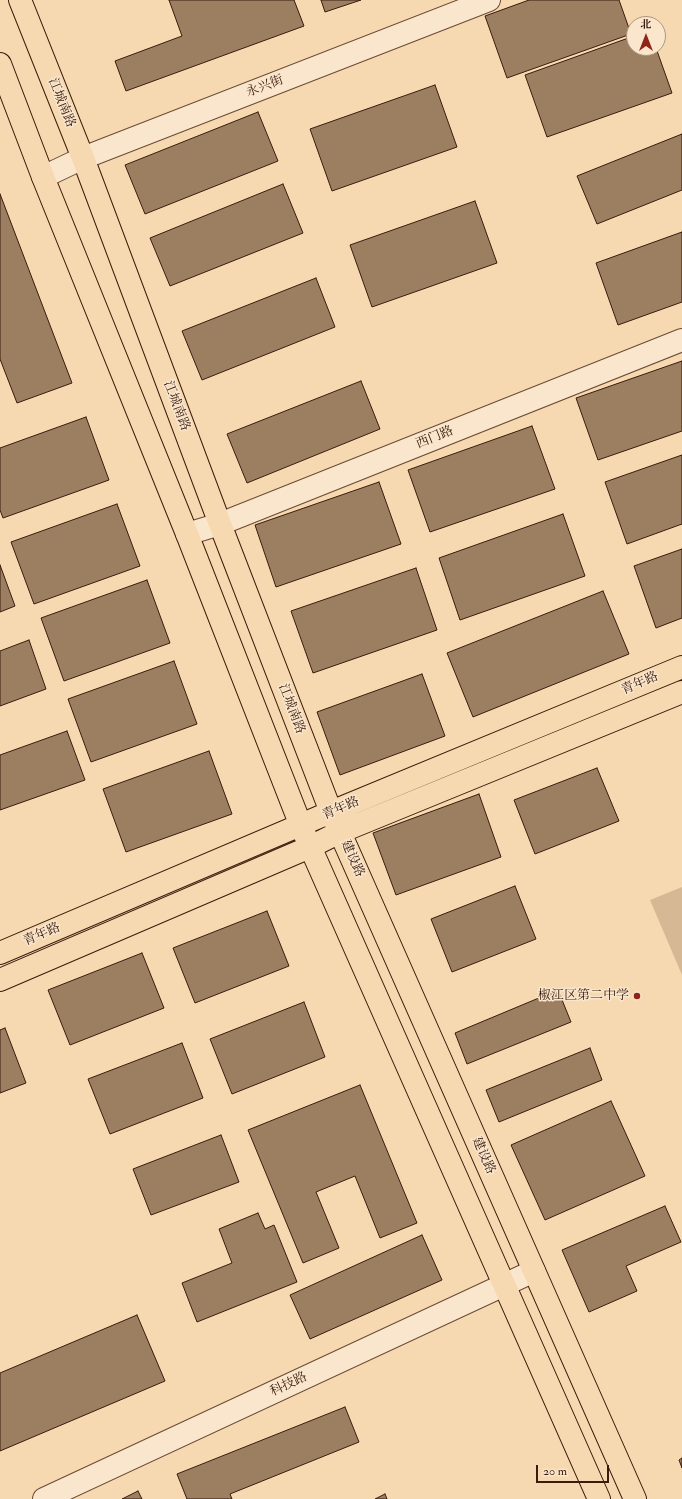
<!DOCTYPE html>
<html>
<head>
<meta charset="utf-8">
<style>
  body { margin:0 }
  #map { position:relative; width:682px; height:1499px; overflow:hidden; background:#f6d9b0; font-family:"IM FELL Double Pica","Noto Serif SC",serif }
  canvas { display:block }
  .north { position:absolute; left:626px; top:16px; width:40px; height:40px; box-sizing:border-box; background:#f9e6cc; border:1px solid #ad957f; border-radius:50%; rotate:0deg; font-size:11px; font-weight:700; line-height:16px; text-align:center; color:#3b1b0c }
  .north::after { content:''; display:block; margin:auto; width:14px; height:18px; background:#8f2418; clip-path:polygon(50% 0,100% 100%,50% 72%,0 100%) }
  .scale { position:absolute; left:536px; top:1465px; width:73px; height:18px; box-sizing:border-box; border:2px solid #3b1b0c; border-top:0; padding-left:5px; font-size:12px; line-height:14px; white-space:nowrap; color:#3b1b0c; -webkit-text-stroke:3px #f9e6cc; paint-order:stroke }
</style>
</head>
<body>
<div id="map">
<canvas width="682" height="1499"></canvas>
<div class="north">北</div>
<div class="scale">20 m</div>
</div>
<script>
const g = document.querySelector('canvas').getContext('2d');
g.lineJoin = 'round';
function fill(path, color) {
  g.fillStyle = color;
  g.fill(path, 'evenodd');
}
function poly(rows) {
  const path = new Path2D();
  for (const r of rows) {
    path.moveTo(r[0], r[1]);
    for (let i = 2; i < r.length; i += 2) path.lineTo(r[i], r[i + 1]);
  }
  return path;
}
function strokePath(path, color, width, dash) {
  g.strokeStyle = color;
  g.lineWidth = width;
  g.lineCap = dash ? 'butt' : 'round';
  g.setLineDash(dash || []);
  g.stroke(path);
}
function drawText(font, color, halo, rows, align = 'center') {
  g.font = font + ' "IM FELL Double Pica","Noto Serif SC",serif';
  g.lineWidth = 3;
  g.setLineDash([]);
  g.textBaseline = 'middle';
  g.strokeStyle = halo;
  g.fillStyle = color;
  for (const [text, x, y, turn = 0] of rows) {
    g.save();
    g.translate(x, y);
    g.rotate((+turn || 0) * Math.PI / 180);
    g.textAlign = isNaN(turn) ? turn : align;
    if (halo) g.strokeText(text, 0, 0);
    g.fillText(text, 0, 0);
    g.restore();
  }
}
fill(poly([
  [682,887,682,975,650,900]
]), '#d6b994');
const building = poly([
  [169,0,294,0,304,26,126,91,115,61,182,36,169,0],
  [321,0,361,0,325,12,321,0],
  [529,0,619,0,631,34,507,78,485,16,529,0],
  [634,36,634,48,656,48,672,93,547,137,525,75,634,36],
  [435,85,457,147,332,191,310,129,435,85],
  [258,112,278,161,145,214,125,165,258,112],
  [682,134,682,190,597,224,577,176,682,134],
  [283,184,303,233,170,286,150,238,283,184],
  [0,194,72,383,17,403,0,359,0,194],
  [475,201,497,263,372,307,350,245,475,201],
  [682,232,682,302,618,325,596,263,682,232],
  [316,278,335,327,202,380,182,331,316,278],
  [682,361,682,431,598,460,576,398,682,361],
  [361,381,380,429,247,483,227,434,361,381],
  [86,417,109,480,3,518,0,510,0,448,86,417],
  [532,426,555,489,430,532,408,470,532,426],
  [682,455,682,524,627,544,605,482,682,455],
  [379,482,401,544,276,587,255,525,379,482],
  [117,504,140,566,34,604,11,542,117,504],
  [563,514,585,576,460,620,439,558,563,514],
  [682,549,682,618,656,628,634,566,682,549],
  [0,565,15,606,0,612,0,565],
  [416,568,437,630,313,673,291,611,416,568],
  [147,580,170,643,64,681,41,618,147,580],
  [603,591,629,654,473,717,447,653,603,591],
  [29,640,46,689,0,706,0,651,29,640],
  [174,661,197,724,91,762,68,699,174,661],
  [422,674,445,736,340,775,317,712,422,674],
  [67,731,85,780,0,810,0,755,67,731],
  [209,751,232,814,126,852,103,789,209,751],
  [597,768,619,821,535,854,514,800,597,768],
  [479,794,501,857,396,895,373,833,479,794],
  [515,886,536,939,452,972,431,919,515,886],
  [267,911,289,966,195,1003,173,948,267,911],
  [142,953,164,1008,70,1045,48,990,142,953],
  [558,990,571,1022,467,1064,455,1033,558,990],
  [304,1002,325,1057,232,1094,210,1039,304,1002],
  [5,1028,26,1083,0,1093,0,1030,5,1028],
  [182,1043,203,1098,110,1134,88,1079,182,1043],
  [590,1048,602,1080,499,1122,486,1090,590,1048],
  [360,1085,417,1223,380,1238,355,1176,316,1192,339,1248,303,1263,248,1130,360,1085],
  [611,1101,645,1176,545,1220,511,1145,611,1101],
  [221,1135,239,1182,151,1215,133,1169,221,1135],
  [665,1206,681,1242,626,1266,637,1291,589,1312,562,1250,665,1206],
  [258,1213,265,1229,274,1225,297,1282,197,1322,182,1283,232,1263,219,1229,258,1213],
  [422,1235,442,1280,310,1339,290,1295,422,1235],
  [137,1315,165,1381,0,1451,0,1373,137,1315],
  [345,1407,359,1442,230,1494,232,1499,187,1499,177,1474,345,1407],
  [682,1458,682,1468,679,1460,682,1458],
  [138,1491,142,1499,122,1499,138,1491],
  [385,1494,387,1499,375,1499,385,1494]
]);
fill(building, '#9c7e61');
strokePath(building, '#3b1b0c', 1);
const minor = poly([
  [43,177,83,158,489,0],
  [187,534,220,524,682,340],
  [44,1499,534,1271]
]);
const major = poly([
  [20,0,83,158,220,524,331,812,635,1499],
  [0,64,43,177,187,534,301,826,599,1499],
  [0,953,331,812,682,667],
  [0,980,310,847,340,832,682,692]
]);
strokePath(minor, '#6a4a35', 24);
strokePath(major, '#3b1b0c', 24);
strokePath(minor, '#f9e6cc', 22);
strokePath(major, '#f6d9b0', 22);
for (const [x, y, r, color] of [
  [637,996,4,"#8f2418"]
]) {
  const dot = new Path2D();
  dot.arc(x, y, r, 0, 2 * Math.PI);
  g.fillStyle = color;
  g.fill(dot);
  strokePath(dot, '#f9e6cc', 1.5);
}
drawText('13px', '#3b1b0c', '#f9e6cc', [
  ["永兴街",265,87,-21],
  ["江城南路",61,103,68],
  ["江城南路",176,406,69],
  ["西门路",435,438,-22],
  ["青年路",640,684,-23],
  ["江城南路",291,709,69],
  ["青年路",341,809,-23],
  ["建设路",352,859,66],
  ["青年路",42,935,-23],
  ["建设路",483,1156,66],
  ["科技路",289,1385,-25]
]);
drawText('13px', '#3b1b0c', '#f9e6cc', [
  ["椒江区第二中学",629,996]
], 'right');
</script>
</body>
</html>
